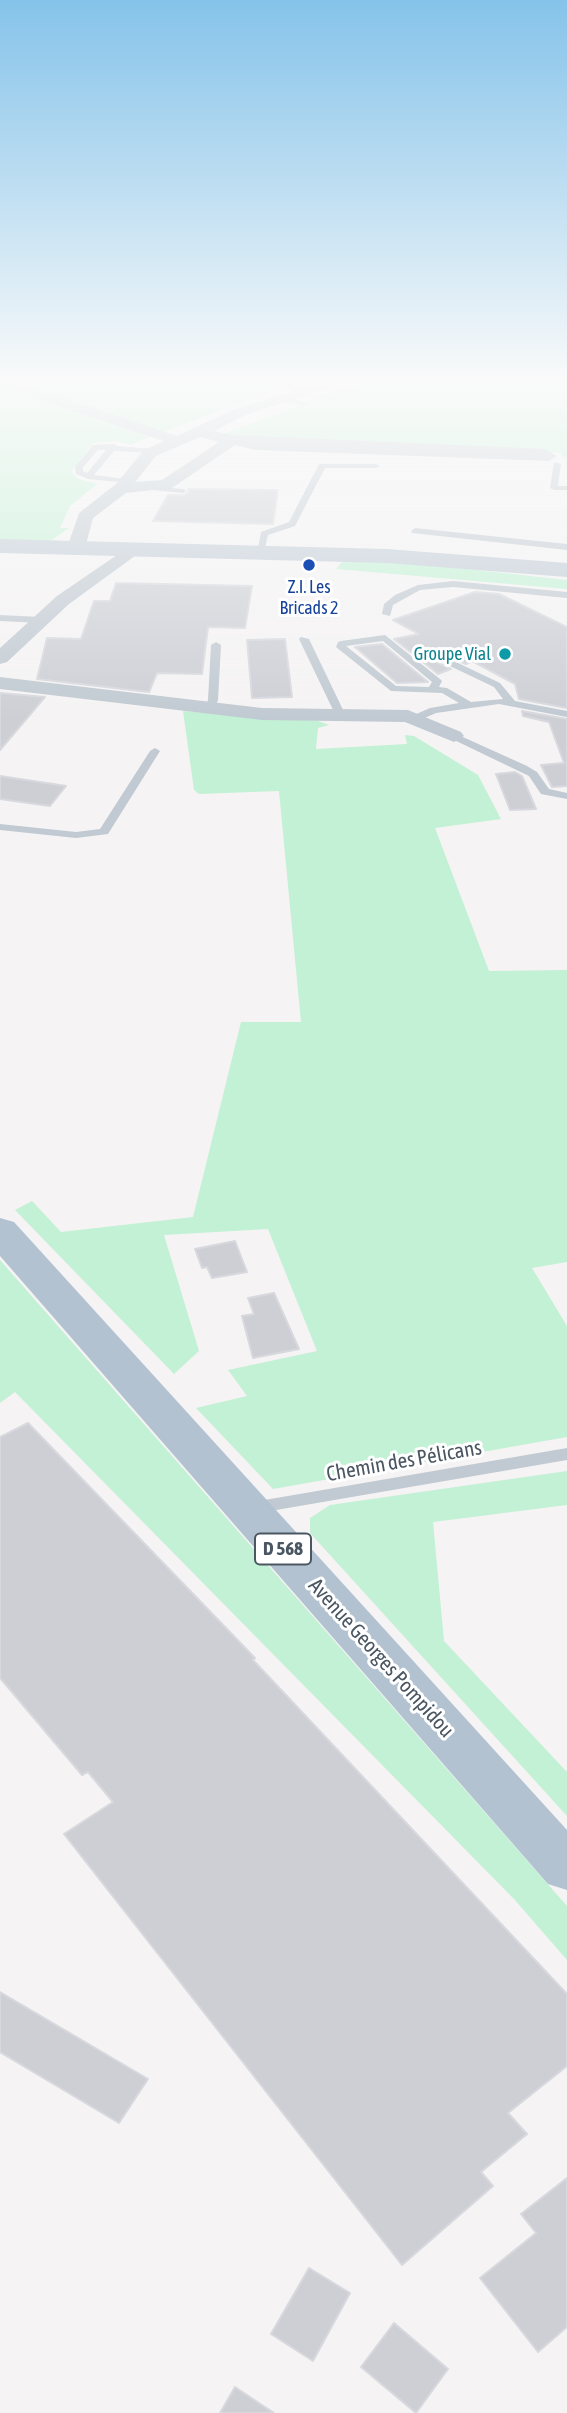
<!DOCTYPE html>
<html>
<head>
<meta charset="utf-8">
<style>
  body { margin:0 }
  canvas { display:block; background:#f5f3f3 }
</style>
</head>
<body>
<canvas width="567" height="2413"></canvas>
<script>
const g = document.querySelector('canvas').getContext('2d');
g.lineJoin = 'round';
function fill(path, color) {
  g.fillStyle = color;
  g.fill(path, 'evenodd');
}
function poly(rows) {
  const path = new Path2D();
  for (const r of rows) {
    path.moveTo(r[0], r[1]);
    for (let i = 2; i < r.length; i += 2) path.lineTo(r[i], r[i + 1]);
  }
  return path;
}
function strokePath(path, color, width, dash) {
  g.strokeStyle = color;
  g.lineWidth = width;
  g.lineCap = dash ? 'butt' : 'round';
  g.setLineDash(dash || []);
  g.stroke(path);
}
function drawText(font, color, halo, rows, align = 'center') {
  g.font = font + ' "Asap Condensed",sans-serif';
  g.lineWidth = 6;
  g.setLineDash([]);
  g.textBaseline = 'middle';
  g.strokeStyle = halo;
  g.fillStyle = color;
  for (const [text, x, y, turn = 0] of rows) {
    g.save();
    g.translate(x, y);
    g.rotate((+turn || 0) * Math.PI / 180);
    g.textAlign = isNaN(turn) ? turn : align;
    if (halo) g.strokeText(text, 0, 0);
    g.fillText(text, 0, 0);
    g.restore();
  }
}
fill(poly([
  [6,381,301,381,163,432],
  [367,381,567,381,567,457,562,457,562,453,233,437,223,434,309,402,307,400],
  [0,387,151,436,131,445,115,441,93,443,71,472,78,479,97,484,70,506,60,528,69,528,52,540,41,543,0,542],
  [342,562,404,562,567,580,567,589,336,569],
  [183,711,318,721,329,725,318,728,316,749,407,744,405,735,414,736,478,775,501,819,435,828,489,971,567,970,567,1262,532,1268,567,1326,567,1437,273,1489,196,1408,247,1396,228,1370,317,1351,268,1229,164,1235,199,1351,174,1374,15,1210,32,1201,61,1232,193,1217,241,1022,301,1022,279,791,199,794,194,790],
  [0,1260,567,1906,567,1960,514,1899,15,1392,0,1403],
  [567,1471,567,1505,433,1522,444,1641,567,1772,567,1816,310,1533,310,1518,330,1505]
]), '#c3f1d5');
const building = poly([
  [188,489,278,490,273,524,153,521,168,495,184,495,189,492,188,489],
  [116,583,252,586,245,628,208,627,202,674,157,673,149,692,37,679,47,638,81,639,94,601,110,601,116,583],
  [475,592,499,594,567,627,567,708,519,699,515,684,472,661,466,664,431,650,430,659,451,669,438,674,394,639,419,634,393,620,475,592],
  [285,639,292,697,252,698,247,640,285,639],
  [382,644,428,682,397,683,355,647,382,644],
  [0,693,45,697,0,750,0,693],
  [522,711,567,719,567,786,552,787,541,765,564,763,549,722,523,716,522,711],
  [515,772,522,776,536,809,510,810,496,774,515,772],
  [0,776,66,786,50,806,0,799,0,776],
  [235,1241,247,1272,212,1278,207,1267,202,1268,195,1249,235,1241],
  [274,1293,299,1349,253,1358,242,1316,254,1314,248,1298,274,1293],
  [28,1423,255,1658,253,1660,567,1994,567,2066,508,2113,527,2134,481,2172,493,2186,402,2265,64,1834,113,1802,88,1772,82,1775,0,1678,0,1437,28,1423],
  [0,1992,148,2079,119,2123,0,2052,0,1992],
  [567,2178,567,2327,538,2352,480,2278,536,2233,521,2214,567,2178],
  [309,2268,350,2293,313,2361,271,2334,309,2268],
  [394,2323,448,2369,416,2413,361,2367,394,2323],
  [235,2387,274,2413,220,2413,235,2387]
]);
fill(building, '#cdcfd5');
strokePath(building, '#d7d9de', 2);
fill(poly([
  [289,384,309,389,310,391,306,393,286,388,285,386,289,384],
  [284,397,306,402,307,404,303,406,281,401,280,399,284,397],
  [114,444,118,446,153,449,157,451,153,453,114,451,94,475,126,479,129,479,129,483,88,479,76,474,75,467,93,445,114,444],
  [98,450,106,450,87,473,83,471,83,467,98,450],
  [554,462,561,464,558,486,567,486,567,490,554,490,550,488,554,462],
  [319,464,376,464,380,466,376,468,325,468,295,526,268,535,264,552,257,554,261,532,289,522,319,464],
  [150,486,183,489,187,491,183,493,153,490,150,490,150,486],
  [415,528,567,544,567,550,412,533,411,531,415,528],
  [453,581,567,592,567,598,453,587,420,590,393,605,390,616,382,614,384,604,395,595,418,585,453,581],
  [0,615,41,617,46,620,41,623,0,621,0,615],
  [385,635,440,679,442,681,439,687,447,688,471,702,503,699,494,687,431,657,431,653,437,653,500,683,515,701,567,711,567,717,499,704,436,713,420,720,412,720,412,716,430,708,459,703,442,693,391,691,336,647,338,642,341,641,385,635],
  [383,641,432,682,429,687,396,686,346,646,383,641],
  [301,637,309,639,345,714,344,716,335,714,299,639,301,637],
  [216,642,221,645,218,700,213,711,209,712,204,709,208,700,211,645,216,642],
  [454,733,527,766,537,772,549,789,567,793,567,799,541,794,529,776,450,738,450,734,454,733],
  [155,748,160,751,108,834,76,838,0,830,0,824,76,832,100,829,150,751,155,748],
  [567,1448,567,1460,253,1514,247,1512,245,1508,247,1504,253,1502,567,1448]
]), '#c1cad2');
fill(poly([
  [0,381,13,381,177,436,235,409,326,381,350,381,245,415,214,431,232,435,544,449,557,456,549,461,255,450,235,445,172,488,126,493,93,518,85,548,76,553,67,548,79,513,116,484,144,450,164,441,0,387,0,381],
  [200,437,219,442,162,480,135,482,156,456,200,437],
  [133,544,139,545,142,549,139,553,69,604,7,662,0,664,0,648,57,596,133,544],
  [0,677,262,708,408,710,461,732,464,736,454,742,405,722,262,720,0,689,0,677]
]), '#c1cad2');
fill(poly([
  [0,539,387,549,567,563,567,577,387,563,0,553,0,539]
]), '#c1cbd6');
fill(poly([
  [0,1218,14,1222,567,1830,567,1890,548,1884,0,1256,0,1218]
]), '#b3c2d1');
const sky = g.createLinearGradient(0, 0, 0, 719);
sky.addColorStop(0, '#85c3ea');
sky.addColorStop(0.53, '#fafafa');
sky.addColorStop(1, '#fafafa00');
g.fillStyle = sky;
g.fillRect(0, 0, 567, 719);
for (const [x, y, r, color] of [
  [309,565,7,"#1a4fb4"],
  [505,654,7,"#0f9aa8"]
]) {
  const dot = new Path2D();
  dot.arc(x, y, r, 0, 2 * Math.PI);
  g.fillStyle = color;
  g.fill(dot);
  strokePath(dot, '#fff', 2.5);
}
drawText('18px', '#164399', '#fff', [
  ["Z.I. Les",309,587],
  ["Bricads 2",309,608]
]);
drawText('18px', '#0d838f', '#fff', [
  ["Groupe Vial",491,654]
], 'right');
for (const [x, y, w] of [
  [283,1549,56]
]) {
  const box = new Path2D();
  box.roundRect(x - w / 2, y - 15.5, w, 31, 5);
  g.fillStyle = '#fff';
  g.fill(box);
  strokePath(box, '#4a5661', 2);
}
drawText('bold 19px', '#4a5661', null, [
  ["D 568",283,1549]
]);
drawText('21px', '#4a5661', '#fff', [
  ["Chemin des Pélicans",404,1461,-10],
  ["Avenue Georges Pompidou",381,1658,48]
]);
</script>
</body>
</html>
